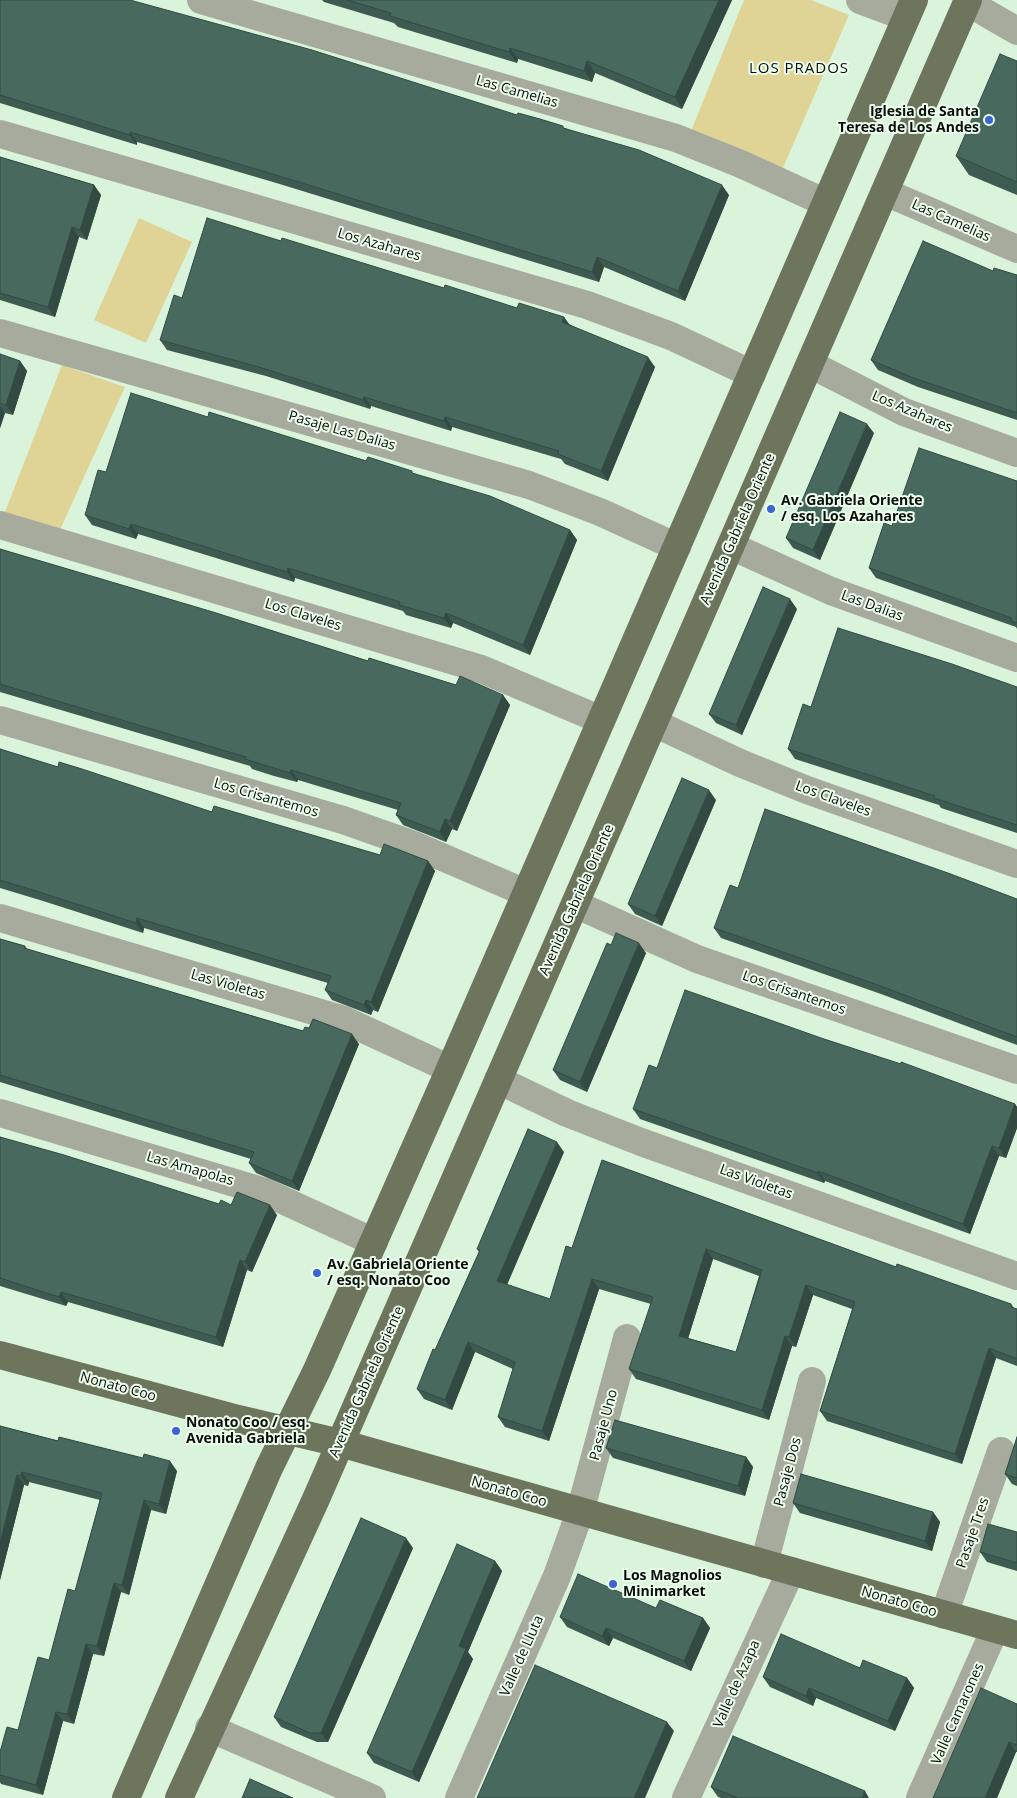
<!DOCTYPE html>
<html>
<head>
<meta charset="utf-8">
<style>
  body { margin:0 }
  canvas { display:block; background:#d9f4da }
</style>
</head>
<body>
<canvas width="1017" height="1798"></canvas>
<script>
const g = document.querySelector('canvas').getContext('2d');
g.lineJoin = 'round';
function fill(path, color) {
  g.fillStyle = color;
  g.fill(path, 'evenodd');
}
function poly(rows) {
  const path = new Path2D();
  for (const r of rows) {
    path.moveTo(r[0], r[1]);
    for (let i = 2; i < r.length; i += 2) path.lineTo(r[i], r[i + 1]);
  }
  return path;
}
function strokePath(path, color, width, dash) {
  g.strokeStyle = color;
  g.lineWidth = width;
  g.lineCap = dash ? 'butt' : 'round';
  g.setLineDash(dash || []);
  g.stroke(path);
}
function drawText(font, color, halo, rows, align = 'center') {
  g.font = font + ' "Open Sans",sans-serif';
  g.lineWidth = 4;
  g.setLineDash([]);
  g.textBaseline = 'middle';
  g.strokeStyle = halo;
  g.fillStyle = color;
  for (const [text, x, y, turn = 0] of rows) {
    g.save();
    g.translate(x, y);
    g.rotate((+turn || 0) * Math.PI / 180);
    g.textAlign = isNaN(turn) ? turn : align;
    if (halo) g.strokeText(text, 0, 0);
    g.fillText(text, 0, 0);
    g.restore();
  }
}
fill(poly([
  [744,0,811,0,849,15,783,168,691,131],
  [139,218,192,242,146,343,94,320],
  [62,365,125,387,59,532,3,517]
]), '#dfd496');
strokePath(poly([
  [201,0,676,138,741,164,826,203],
  [860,0,906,17],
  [967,2,1017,31],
  [0,134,587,305,671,336,752,374],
  [885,192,1017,249],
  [0,333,529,485,600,512,677,547],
  [810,364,904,412,1017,453],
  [0,525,481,669,601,720],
  [731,546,831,591,1017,658],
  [0,720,343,820,414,845,526,893],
  [654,723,740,763,807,790,1017,864],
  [575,904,697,959,1017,1070],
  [0,918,344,1020,450,1069],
  [498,1080,567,1113,641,1142,1017,1276],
  [0,1113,265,1192,374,1242],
  [764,1564,812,1381],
  [944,1615,1001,1451],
  [209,1728,372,1798],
  [459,1798,557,1576,580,1512,627,1338],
  [686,1798,791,1571],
  [920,1798,995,1629]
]), '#a6ab9d', 28);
strokePath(poly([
  [0,1355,238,1419,340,1443,1017,1635],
  [126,1798,269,1468,317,1370,450,1069,914,0],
  [179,1798,316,1499,968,0]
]), '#6d755d', 28);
fill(poly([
  [0,0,517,115,565,128,729,195,685,301,604,267,599,282,273,182,137,142,137,145,0,103],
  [322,0,732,0,682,109,595,73,592,82,518,59,517,63,398,27,394,23,324,2],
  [1017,61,1017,195,969,175,956,156],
  [0,157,94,185,101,195,87,240,79,237,55,317,0,300],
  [281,241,444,288,517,308,564,317,569,324,655,367,608,481,565,464,561,459,452,427,451,431,371,406,370,409,266,376,167,350,160,340,182,298],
  [993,271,1017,275,1017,420,918,387,878,370,871,360],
  [0,354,20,361,27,371,13,415,5,413,0,428],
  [208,417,415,474,570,530,577,540,530,655,453,623,451,628,406,615,403,611,295,578,294,582,138,534,136,539,92,525,85,515,106,472],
  [874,433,820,560,793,548,786,538],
  [1017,481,1017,629,1016,627,876,578,869,568,892,526],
  [0,549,368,661,456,685,503,695,510,705,457,831,452,829,446,842,403,825,396,815,398,810,298,780,297,782,274,776,252,769,250,766,0,692],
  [797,609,742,735,716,723,709,714],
  [1017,687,1017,833,941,808,939,805,795,759,788,749,811,707],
  [0,749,58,767,212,812,380,855,428,861,435,871,378,1012,373,1010,371,1015,332,1000,325,990,328,983,144,928,143,933,43,901,0,888],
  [716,800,662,926,635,914,628,904],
  [738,888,1017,899,1017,1045,881,994,721,938,714,928],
  [0,939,25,946,27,949,303,1031,359,1044,299,1191,256,1173,249,1163,251,1159,0,1082],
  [611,945,646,953,587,1092,560,1080,553,1070],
  [824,1039,1015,1104,1017,1107,1017,1128,1006,1158,999,1156,970,1234,825,1181,824,1183,640,1119,633,1109,657,1068],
  [0,1137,219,1204,277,1215,252,1272,247,1270,223,1347,68,1302,66,1306,0,1286],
  [564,1152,507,1285,550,1299,572,1248,602,1160,896,1267,1011,1304,1014,1308,1017,1309,1017,1366,996,1358,962,1464,827,1421,820,1411,852,1309,813,1295,796,1347,792,1346,769,1420,636,1379,629,1369,651,1304,599,1289,549,1441,505,1427,498,1417,513,1369,475,1352,452,1410,424,1399,417,1389,435,1350,479,1252,477,1249],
  [713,1259,759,1276,736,1352,688,1338],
  [0,1426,177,1471,166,1514,151,1510,129,1595,121,1592,104,1656,93,1654,74,1724,63,1721,43,1795,1,1784,0,1782,0,1752,18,1730,49,1660,75,1591,100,1500,29,1482,28,1486,24,1485,0,1580],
  [1017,1437,1017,1486,1012,1484,1005,1474],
  [606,1448,746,1457,753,1467,745,1496,613,1458],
  [793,1503,933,1512,940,1522,932,1551,800,1513],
  [1017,1532,1017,1571,987,1562,980,1552],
  [413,1548,328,1742,317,1742,281,1727,274,1717],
  [495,1561,502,1571,468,1652,473,1659,419,1782,374,1763,367,1753],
  [656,1608,703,1618,710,1628,691,1671,613,1638,609,1646,567,1627,560,1617],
  [860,1668,907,1678,914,1688,895,1731,816,1698,813,1706,770,1687,763,1677],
  [1017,1704,1017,1752,1016,1752,997,1798,933,1798],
  [711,1787,869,1798,721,1798,718,1797]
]), '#3e5b51');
fill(poly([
  [719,0,732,0,682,109,675,97],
  [510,48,518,59,517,63,509,52],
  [587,61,595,73,592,82,584,71],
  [130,132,137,142,137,145,130,135],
  [94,185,101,195,87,240,80,230],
  [722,185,729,195,685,301,678,291],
  [72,227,79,237,55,317,48,307],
  [597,257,604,267,599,282,592,272],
  [564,317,571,327,562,322],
  [648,357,655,367,608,481,601,471],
  [20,361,27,371,13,415,6,405],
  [364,397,371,406,370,409,363,400],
  [0,406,5,413,0,428],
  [445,417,452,427,451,431,444,421],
  [867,424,874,433,820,560,813,550],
  [131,524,138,534,136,539,129,529],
  [570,530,577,540,530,655,523,645],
  [288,568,295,578,294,582,287,572],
  [790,599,797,609,742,735,736,725],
  [446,613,453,623,451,628,444,618],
  [503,695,510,705,457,831,450,821],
  [291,770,298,780,297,782,290,773],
  [709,790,716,800,662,926,655,916],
  [445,819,452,829,446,842,440,832],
  [428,861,435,871,378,1012,371,1002],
  [137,918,144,928,143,933,136,923],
  [639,943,646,953,587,1092,580,1082],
  [366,1000,373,1010,371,1015,364,1005],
  [352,1034,359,1044,299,1191,292,1181],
  [1015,1104,1017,1107,1017,1128,1006,1158,999,1148],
  [557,1142,564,1152,504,1291,497,1281],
  [992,1146,999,1156,970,1234,963,1224],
  [818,1171,825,1181,824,1183,818,1173],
  [270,1205,277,1215,252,1272,245,1262],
  [706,1249,713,1259,686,1345,679,1336],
  [240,1260,247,1270,223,1347,216,1337],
  [592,1279,599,1289,549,1441,542,1431],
  [806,1285,813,1295,796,1347,789,1337],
  [61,1292,68,1302,66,1306,59,1297],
  [785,1336,792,1346,769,1420,762,1410],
  [468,1342,475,1352,452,1410,445,1400],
  [989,1348,996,1358,962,1464,955,1454],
  [746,1457,753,1467,745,1496,738,1486],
  [170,1461,177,1471,166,1514,159,1504],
  [22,1472,29,1482,28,1486,21,1476],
  [17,1475,24,1485,0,1580,0,1543],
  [144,1500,151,1510,129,1595,122,1585],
  [933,1512,940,1522,932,1551,925,1541],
  [406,1538,413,1548,328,1742,321,1733],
  [495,1561,502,1571,468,1652,473,1659,419,1782,412,1772,459,1646],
  [114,1583,121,1592,104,1656,97,1646],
  [703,1618,710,1628,691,1671,684,1661],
  [606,1628,613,1638,609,1646,602,1636],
  [86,1644,93,1654,74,1724,67,1714],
  [907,1678,914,1688,895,1731,888,1721],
  [809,1688,816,1698,813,1706,806,1696],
  [56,1712,63,1721,43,1795,36,1785],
  [667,1722,674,1731,645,1798,634,1798],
  [1009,1742,1016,1752,997,1798,985,1798],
  [865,1791,869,1798,862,1798]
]), '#324a42');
const building = poly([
  [0,0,130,0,312,50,517,115,518,113,540,119,563,126,563,128,639,150,722,185,678,291,597,257,592,272,266,172,130,132,130,135,0,95,0,0],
  [347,0,719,0,675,97,587,61,584,71,510,48,509,52,390,16,391,13,347,0],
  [1000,54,1017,61,1017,182,956,156,1000,54],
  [0,157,94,185,80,230,72,227,48,307,0,293,0,157],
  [207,218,281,241,282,238,444,288,445,285,517,308,519,303,564,317,562,322,648,357,601,471,558,454,559,451,445,417,444,421,364,397,363,400,259,367,160,340,174,295,182,298,207,218],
  [923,241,993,271,994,268,1017,275,1017,413,911,377,871,360,923,241],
  [0,354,20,361,6,405,0,403,0,354],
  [131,393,208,417,209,412,366,461,368,457,412,471,412,473,490,496,570,530,523,645,446,613,444,618,399,605,400,602,288,568,287,572,131,524,129,529,85,515,98,470,106,472,131,393],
  [840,412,867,424,813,550,786,538,840,412],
  [919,448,1017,481,1017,623,1011,621,1012,618,869,568,884,523,892,526,919,448],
  [0,549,213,612,368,661,369,658,456,685,460,676,503,695,450,821,445,819,440,832,396,815,401,803,291,770,290,773,267,766,245,759,246,757,0,684,0,549],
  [763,587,790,599,736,725,709,714,763,587],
  [838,628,952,664,1017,687,1017,825,934,798,935,796,788,749,803,704,811,707,838,628],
  [0,749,58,767,59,762,82,769,212,812,214,806,380,855,384,844,428,861,371,1002,366,1000,364,1005,325,990,331,976,137,918,136,923,36,891,0,880,0,749],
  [682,778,709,790,655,916,628,904,682,778],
  [765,809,948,873,1017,899,1017,1037,875,984,714,928,730,885,738,888,765,809],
  [616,933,639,943,580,1082,553,1070,607,943,611,945,616,933],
  [0,939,25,946,24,948,303,1031,305,1027,309,1028,313,1019,352,1034,292,1181,249,1163,254,1152,0,1075,0,939],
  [685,990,824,1039,901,1064,901,1062,1015,1104,999,1148,992,1146,963,1224,818,1171,818,1173,633,1109,649,1065,657,1068,685,990],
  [528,1129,557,1142,497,1281,550,1299,566,1246,572,1248,602,1160,896,1267,897,1264,1011,1304,1011,1307,1017,1309,1017,1359,989,1348,955,1454,820,1411,855,1302,806,1285,789,1337,785,1336,762,1410,629,1369,653,1297,592,1279,542,1431,498,1417,515,1362,468,1342,445,1400,417,1389,433,1349,435,1350,480,1250,477,1249,528,1129],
  [706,1249,762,1270,736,1352,679,1336,706,1249],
  [0,1137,64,1155,219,1204,221,1200,231,1205,237,1192,270,1205,245,1262,240,1260,216,1337,61,1292,59,1297,0,1278,0,1137],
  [615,1420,746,1457,738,1486,606,1448,615,1420],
  [0,1426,58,1441,59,1437,143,1458,144,1454,170,1461,159,1504,144,1500,122,1585,114,1583,97,1646,86,1644,67,1714,56,1712,36,1785,0,1775,0,1752,7,1727,18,1730,38,1657,49,1660,68,1589,75,1591,102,1493,22,1472,21,1476,17,1475,0,1543,0,1426],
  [1017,1437,1017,1478,1005,1474,1017,1437],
  [801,1474,933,1512,925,1541,793,1503,801,1474],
  [361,1518,406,1538,321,1733,310,1733,274,1717,361,1518],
  [988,1524,1017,1532,1017,1563,980,1552,988,1524],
  [457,1544,495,1561,459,1646,466,1649,412,1772,367,1753,457,1544],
  [578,1574,656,1608,660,1600,703,1618,684,1661,606,1628,602,1636,560,1617,578,1574],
  [781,1634,860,1668,863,1660,907,1678,888,1721,809,1688,806,1696,763,1677,781,1634],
  [535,1665,667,1722,634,1798,477,1798,535,1665],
  [981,1688,1017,1704,1017,1745,1009,1742,985,1798,933,1798,981,1688],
  [733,1736,865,1791,862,1798,738,1798,711,1787,733,1736],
  [250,1779,293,1798,242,1798,250,1779]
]);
fill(building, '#486a5e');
strokePath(building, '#324a42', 1);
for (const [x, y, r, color] of [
  [989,120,5,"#3b64d5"],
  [771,509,5,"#3b64d5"],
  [317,1273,5,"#3b64d5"],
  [176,1431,5,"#3b64d5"],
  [613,1584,5,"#3b64d5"]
]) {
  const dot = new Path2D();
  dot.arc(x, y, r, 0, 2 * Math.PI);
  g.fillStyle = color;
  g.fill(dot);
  strokePath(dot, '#eefeee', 2);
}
drawText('14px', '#071008', '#eefeee', [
  ["Las Camelias",517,92,16],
  ["Las Camelias",951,221,24],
  ["Los Azahares",379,245,16],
  ["Los Azahares",912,412,23],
  ["Pasaje Las Dalias",342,431,16],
  ["Avenida Gabriela Oriente",738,529,-66],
  ["Las Dalias",872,606,20],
  ["Los Claveles",303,615,17],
  ["Los Crisantemos",266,798,16],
  ["Los Claveles",833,799,20],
  ["Avenida Gabriela Oriente",577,900,-66],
  ["Las Violetas",228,985,16],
  ["Los Crisantemos",794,993,19],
  ["Las Amapolas",190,1169,16],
  ["Las Violetas",756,1182,20],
  ["Avenida Gabriela Oriente",367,1382,-66],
  ["Nonato Coo",118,1387,15],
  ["Pasaje Uno",604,1425,-75],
  ["Pasaje Dos",788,1472,-75],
  ["Nonato Coo",509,1492,16],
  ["Pasaje Tres",973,1533,-71],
  ["Nonato Coo",899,1602,16],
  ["Valle de Lluta",522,1656,-66],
  ["Valle de Azapa",737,1684,-66],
  ["Valle Camarones",958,1714,-66]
]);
drawText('bold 14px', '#071008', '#eefeee', [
  ["Iglesia de Santa",979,112,"right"],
  ["Teresa de Los Andes",979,128,"right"],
  ["Av. Gabriela Oriente",781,501],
  ["/ esq. Los Azahares",781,517],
  ["Av. Gabriela Oriente",327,1265],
  ["/ esq. Nonato Coo",327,1281],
  ["Nonato Coo / esq.",186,1423],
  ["Avenida Gabriela",186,1439],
  ["Los Magnolios",623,1576],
  ["Minimarket",623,1592]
], 'left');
g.letterSpacing = '1px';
drawText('15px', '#071008', '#eefeee', [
  ["LOS PRADOS",799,69]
]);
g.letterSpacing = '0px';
</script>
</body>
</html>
